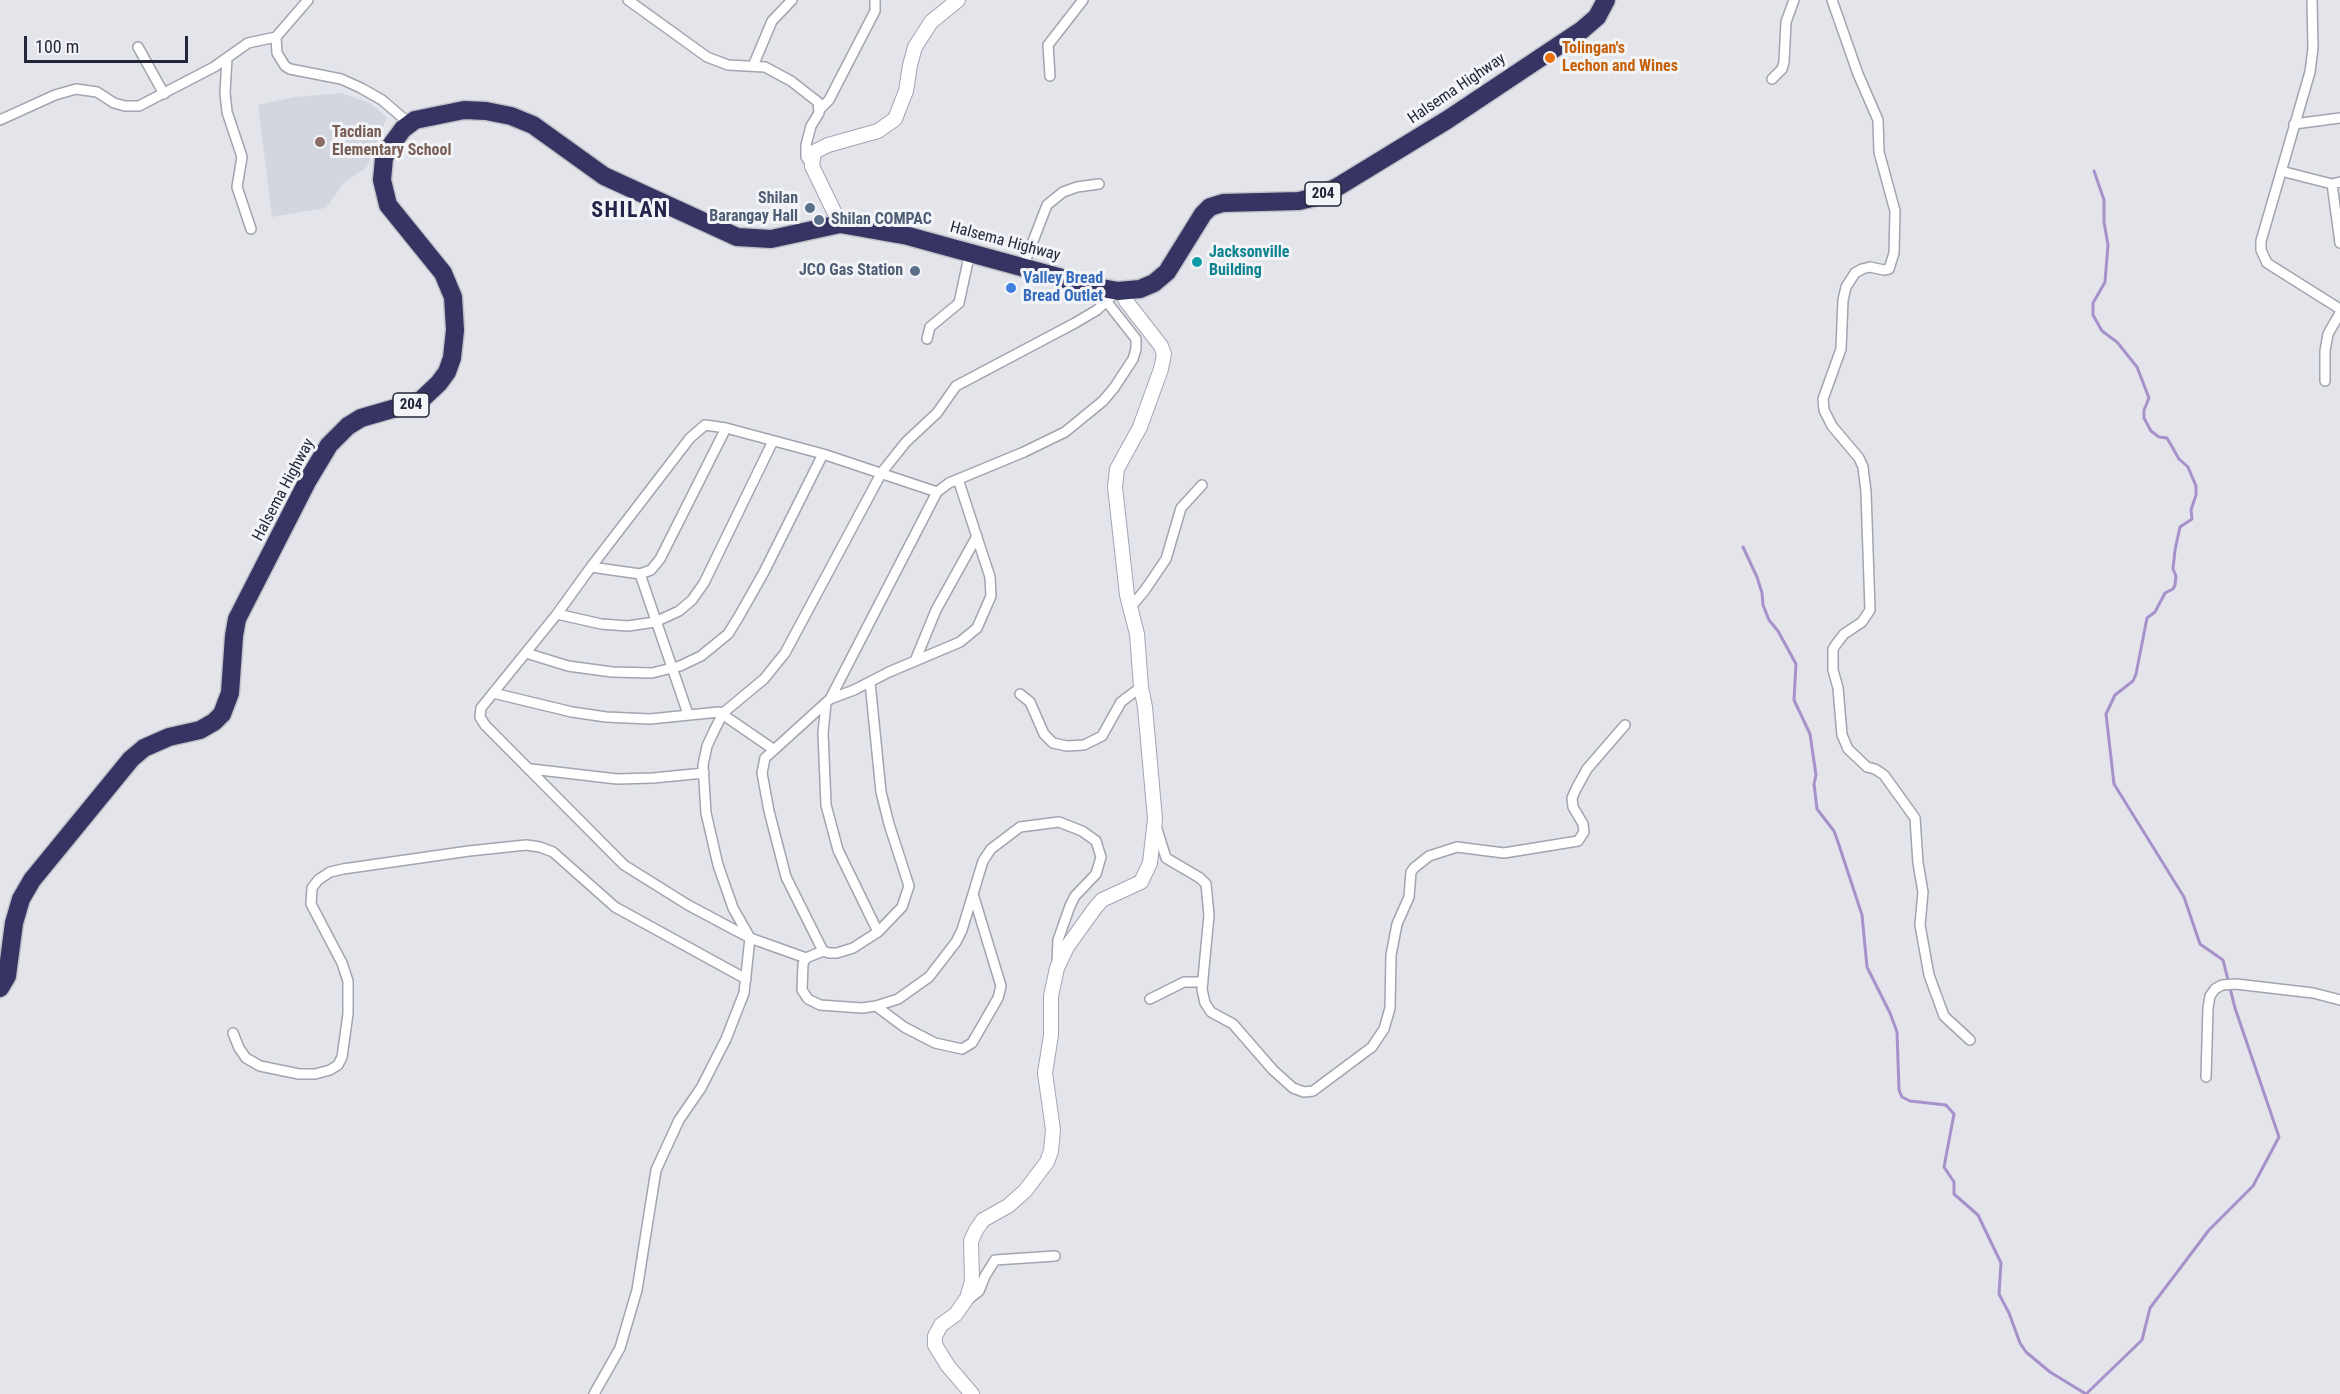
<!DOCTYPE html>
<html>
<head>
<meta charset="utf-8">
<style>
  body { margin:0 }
  #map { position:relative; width:2340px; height:1394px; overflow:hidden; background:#e3e5eb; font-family:"Roboto Condensed",sans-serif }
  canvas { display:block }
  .scale { position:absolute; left:24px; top:36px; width:164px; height:27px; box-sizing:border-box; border:3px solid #25263a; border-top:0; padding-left:8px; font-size:18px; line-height:21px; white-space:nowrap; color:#25263a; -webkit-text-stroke:4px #f3f4f8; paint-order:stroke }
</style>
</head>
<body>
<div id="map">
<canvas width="2340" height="1394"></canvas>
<div class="scale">100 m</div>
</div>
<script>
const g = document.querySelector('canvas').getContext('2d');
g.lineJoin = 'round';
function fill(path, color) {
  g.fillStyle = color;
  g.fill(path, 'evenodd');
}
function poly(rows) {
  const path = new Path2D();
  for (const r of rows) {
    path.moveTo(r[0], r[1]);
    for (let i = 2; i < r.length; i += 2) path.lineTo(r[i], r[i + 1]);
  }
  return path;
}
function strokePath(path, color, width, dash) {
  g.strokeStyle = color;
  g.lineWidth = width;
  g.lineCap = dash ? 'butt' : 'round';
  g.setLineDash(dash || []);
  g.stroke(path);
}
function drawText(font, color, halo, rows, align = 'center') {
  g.font = font + ' "Roboto Condensed",sans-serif';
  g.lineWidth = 6;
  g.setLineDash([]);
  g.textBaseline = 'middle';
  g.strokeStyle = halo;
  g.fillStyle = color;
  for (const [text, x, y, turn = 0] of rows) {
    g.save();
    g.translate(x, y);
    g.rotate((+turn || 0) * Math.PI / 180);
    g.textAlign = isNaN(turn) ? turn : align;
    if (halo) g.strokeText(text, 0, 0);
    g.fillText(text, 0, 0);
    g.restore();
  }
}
fill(poly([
  [341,93,370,103,387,117,367,167,344,183,326,208,272,217,258,105,294,97]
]), '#d4d6df');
strokePath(poly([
  [1743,547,1757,577,1762,593,1763,605,1769,620,1778,631,1796,664,1794,700,1810,734,1816,775,1814,784,1817,809,1834,831,1838,842,1862,915,1867,967,1890,1013,1897,1032,1899,1090,1902,1097,1910,1101,1946,1105,1954,1114,1944,1167,1954,1182,1954,1194,1978,1215,2001,1263,1999,1294,2009,1313,2020,1343,2026,1352,2050,1372,2086,1394],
  [2086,1394,2142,1340,2150,1308,2209,1230,2253,1186,2279,1137,2235,1008,2223,960,2200,944,2184,897,2114,784,2106,714,2115,695,2133,681,2136,674,2147,618,2155,612,2165,593,2173,589,2175,585,2176,576,2173,569,2175,550,2180,527,2192,519,2191,510,2196,495,2196,486,2188,467,2179,459,2167,438,2159,437,2151,431,2144,418,2144,410,2149,398,2137,367,2117,342,2102,331,2093,315,2093,303,2105,282,2108,245,2104,222,2104,200,2094,171]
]), '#a791ca', 3);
const street = poly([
  [308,0,276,37,277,53,285,66,290,69,341,79,361,88,382,100,410,124],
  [628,0,707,57,728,65,765,67,791,81,818,102,819,113,811,126,806,145,806,157,812,166],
  [1832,0,1858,74,1878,120,1879,152,1895,211,1894,253,1889,269,1884,270,1870,267,1862,269,1855,273,1846,287,1843,300,1841,349,1823,399,1824,410,1832,426,1859,458,1863,467,1866,492,1870,610,1862,622,1844,634,1837,643,1833,649,1833,670,1838,688,1842,735,1848,749,1867,767,1875,769,1884,775,1915,818,1918,863,1923,892,1920,925,1929,975,1944,1016,1970,1040],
  [2312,0,2313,48,2310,72,2261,241,2261,250,2267,263,2340,309],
  [138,47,164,94],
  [227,58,225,93,227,112,242,157,237,187,251,229],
  [753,66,772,21,792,0],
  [1050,76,1048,45,1083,0],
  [1772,79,1782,69,1784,62,1786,22,1794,0],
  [820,109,829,100,875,11,875,0],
  [0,120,55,95,76,89,97,92,114,103,125,106,139,106,214,67,248,43,276,37],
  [2294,124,2340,118],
  [2281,171,2332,184,2340,182],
  [2332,184,2340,243],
  [1023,267,1047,205,1063,192,1077,187,1099,184],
  [927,339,930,327,959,303,970,252],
  [2325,381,2325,351,2328,334,2340,313],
  [591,567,640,574,651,570,660,559,726,428],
  [640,574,688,714],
  [1130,608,1145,590,1166,559,1181,508,1202,485],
  [557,614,601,624,628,626,655,622,679,611,692,600,704,583,773,441],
  [526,653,568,666,612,672,652,673,680,666,701,656,728,634,738,618,764,572,823,454],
  [915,661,936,610,977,536],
  [870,682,881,792,889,824,909,886,902,907,878,932,853,948,837,953,829,953,823,951,786,877,769,811,762,773,765,758,830,699,937,492,949,483,1024,452,1065,432,1103,401,1114,388,1133,359,1136,349,1136,339,1107,302],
  [493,693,572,712,606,717,650,719,719,712,773,749],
  [1020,694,1030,702,1044,734,1053,743,1067,746,1084,745,1102,736,1121,702,1141,687],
  [830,699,854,690,889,672,960,642,977,628,991,596,990,577,958,479],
  [826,703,823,733,826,805,838,850,878,932],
  [531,769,617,779,653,778,704,773],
  [1157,829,1166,858,1200,878,1206,884,1209,915,1202,989,1205,1003,1211,1012,1233,1024,1273,1070,1293,1088,1304,1092,1313,1091,1372,1047,1384,1029,1390,1008,1391,955,1397,924,1409,897,1411,872,1414,868,1429,856,1457,847,1504,853,1578,841,1584,832,1583,824,1573,807,1572,798,1576,789,1587,769,1625,725],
  [823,951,806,958,803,964,802,990,808,999,820,1005,862,1008,876,1006,898,999,929,977,956,942,962,930,983,861,991,849,1020,827,1059,822,1082,831,1096,841,1101,857,1096,874,1075,896,1070,906,1058,940,1057,964],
  [806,958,750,938,688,905,624,865,485,725,480,717,481,708,557,614,591,567,690,438,705,425,726,428,823,454,937,492],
  [1150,999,1184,982,1203,982],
  [876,1006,904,1027,935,1043,962,1049,972,1043,998,998,1001,986,973,894],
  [233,1033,239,1048,246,1058,260,1066,299,1074,315,1074,330,1070,338,1065,342,1057,348,1014,348,981,342,963,311,904,312,888,318,880,330,872,343,869,469,851,526,845,540,847,553,852,615,907,746,979],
  [2206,1077,2208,1008,2210,996,2215,989,2222,985,2236,984,2313,993,2340,1000],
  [965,1302,979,1291,985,1276,995,1260,1055,1256],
  [594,1394,620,1348,637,1290,656,1170,679,1120,701,1088,726,1039,744,993,750,938,733,908,718,865,706,813,703,765,707,746,714,731,723,713,764,679,785,653,882,472,906,442,937,413,956,386,1075,323,1097,310,1117,291]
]);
const secondary = poly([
  [840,224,812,166,814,152,828,145,878,131,895,119,906,91,910,65,915,47,931,22,958,0],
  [972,1394,948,1366,935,1345,935,1336,941,1325,956,1314,967,1298,972,1281,971,1241,976,1230,983,1220,1008,1206,1025,1191,1047,1162,1051,1151,1053,1130,1045,1073,1051,1035,1051,996,1057,968,1067,947,1095,908,1102,900,1141,882,1150,863,1155,819,1145,707,1141,687,1137,634,1127,595,1115,487,1117,469,1140,427,1161,369,1164,354,1161,346,1126,301,1124,290]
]);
const highway = poly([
  [0,988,7,976,14,923,21,899,32,880,131,759,144,748,169,737,200,730,214,722,222,714,230,693,234,636,237,619,308,480,329,445,348,426,361,418,420,401,439,383,447,372,452,358,455,330,453,297,443,273,388,205,382,180,384,158,389,148,403,129,415,120,464,110,486,111,511,116,533,125,604,176,737,237,771,239,840,224,908,236,1091,286,1118,291,1140,289,1154,283,1167,272,1203,214,1210,207,1223,203,1299,201,1320,196,1339,186,1447,120,1582,30,1597,17,1606,0]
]);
strokePath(street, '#a2a4af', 12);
strokePath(secondary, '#a3a5b5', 16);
strokePath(highway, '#c2c2c8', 21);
strokePath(street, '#fff', 9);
strokePath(secondary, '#fff', 14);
strokePath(highway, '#353463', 18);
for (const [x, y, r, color] of [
  [1550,58,6,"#e8710a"],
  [320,142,6,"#8d6e63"],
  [810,208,6,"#5c6f8a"],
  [819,220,6,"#5c6f8a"],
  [1197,262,6,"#0f9aa8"],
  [915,271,6,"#5c6f8a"],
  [1011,288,6,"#3f7fe0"]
]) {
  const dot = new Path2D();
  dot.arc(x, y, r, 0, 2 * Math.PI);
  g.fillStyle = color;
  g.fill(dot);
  strokePath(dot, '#f3f4f8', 2);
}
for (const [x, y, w] of [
  [1323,194,36],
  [411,405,36]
]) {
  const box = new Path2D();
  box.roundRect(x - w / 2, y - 12, w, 24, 4.5);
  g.fillStyle = '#f3f4f8';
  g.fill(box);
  strokePath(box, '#25263a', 1.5);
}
drawText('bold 15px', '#25263a', null, [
  ["204",1323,194],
  ["204",411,405]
]);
drawText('bold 16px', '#c56008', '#f3f4f8', [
  ["Tolingan's",1562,49],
  ["Lechon and Wines",1562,67]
], 'left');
drawText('16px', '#25263a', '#f3f4f8', [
  ["Halsema Highway",1457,89,-34],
  ["Halsema Highway",1005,242,15],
  ["Halsema Highway",284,490,-62]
]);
drawText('bold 16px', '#785e54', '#f3f4f8', [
  ["Tacdian",332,133],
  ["Elementary School",332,151]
], 'left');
drawText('bold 16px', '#4e5e75', '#f3f4f8', [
  ["Shilan",798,199],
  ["Barangay Hall",798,217],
  ["Shilan COMPAC",831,220,"left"],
  ["JCO Gas Station",903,271]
], 'right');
drawText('bold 16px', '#0d838f', '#f3f4f8', [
  ["Jacksonville",1209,253],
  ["Building",1209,271]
], 'left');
drawText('bold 16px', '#366cbe', '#f3f4f8', [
  ["Valley Bread",1023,279],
  ["Bread Outlet",1023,297]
], 'left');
g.letterSpacing = '1.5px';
drawText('bold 22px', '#23244a', '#f3f4f8', [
  ["SHILAN",630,211]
]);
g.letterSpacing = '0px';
</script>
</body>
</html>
